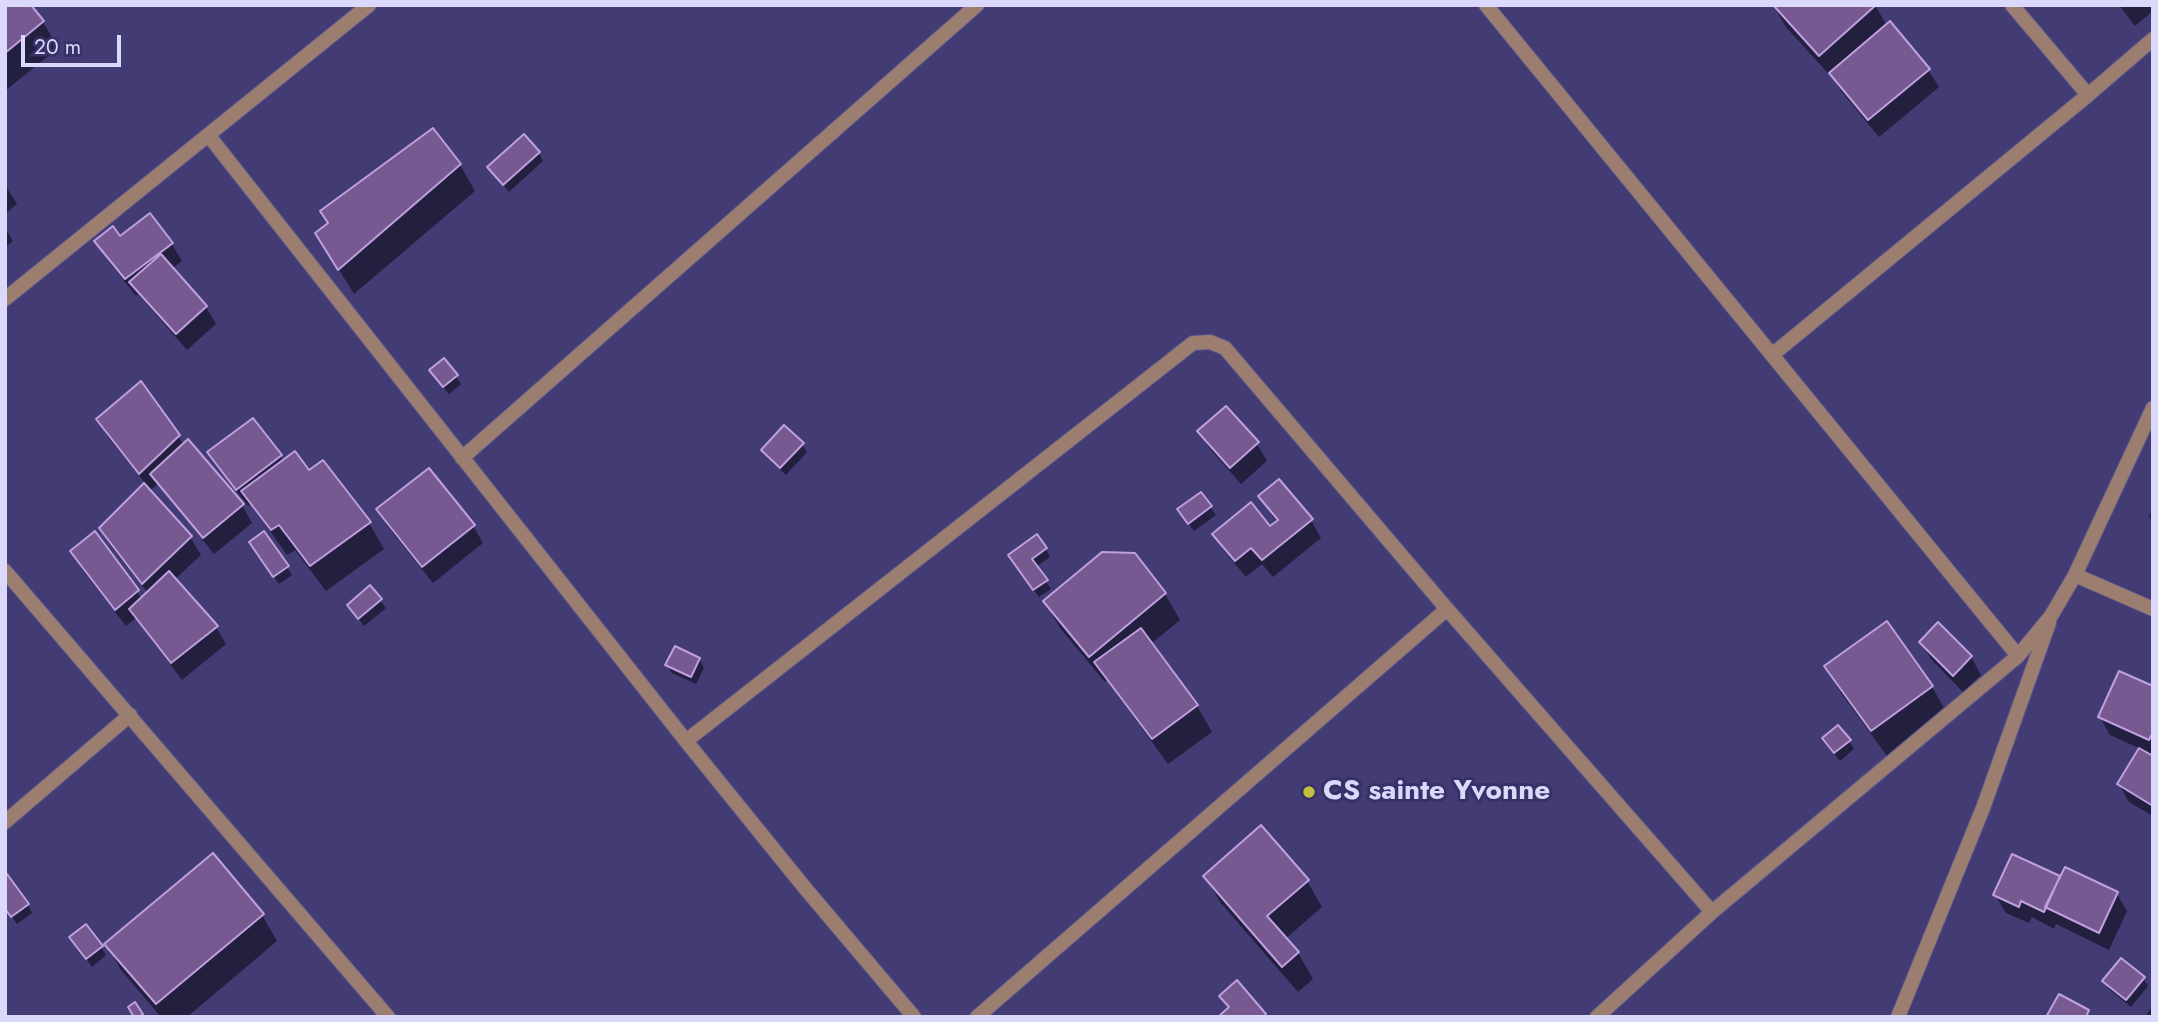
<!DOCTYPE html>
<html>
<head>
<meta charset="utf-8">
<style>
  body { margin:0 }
  #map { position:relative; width:2158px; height:1022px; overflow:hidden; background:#423b74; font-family:Jost,sans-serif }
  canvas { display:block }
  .frame { position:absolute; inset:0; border:7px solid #dad9fb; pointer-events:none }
  .scale { position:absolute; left:21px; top:35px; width:100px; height:32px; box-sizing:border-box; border:4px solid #dad9fb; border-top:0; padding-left:9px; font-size:21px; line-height:24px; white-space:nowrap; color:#dad9fb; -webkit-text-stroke:5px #383068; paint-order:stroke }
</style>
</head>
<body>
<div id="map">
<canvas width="2158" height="1022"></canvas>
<div class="frame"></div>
<div class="scale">20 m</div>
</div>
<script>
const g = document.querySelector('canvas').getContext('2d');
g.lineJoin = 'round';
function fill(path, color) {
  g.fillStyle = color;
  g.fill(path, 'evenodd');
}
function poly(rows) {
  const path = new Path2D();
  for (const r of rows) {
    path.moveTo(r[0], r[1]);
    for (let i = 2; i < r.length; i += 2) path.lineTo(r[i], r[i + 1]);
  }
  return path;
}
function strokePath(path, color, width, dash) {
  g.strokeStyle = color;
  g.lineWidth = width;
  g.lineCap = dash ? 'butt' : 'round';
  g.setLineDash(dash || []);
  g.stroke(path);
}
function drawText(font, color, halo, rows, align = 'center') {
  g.font = font + ' Jost,sans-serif';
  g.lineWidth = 6;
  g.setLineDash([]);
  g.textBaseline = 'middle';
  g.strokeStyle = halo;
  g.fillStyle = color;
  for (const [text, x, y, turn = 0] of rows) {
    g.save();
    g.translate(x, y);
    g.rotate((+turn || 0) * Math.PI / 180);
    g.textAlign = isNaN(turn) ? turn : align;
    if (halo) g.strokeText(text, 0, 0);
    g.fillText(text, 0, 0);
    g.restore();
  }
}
fill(poly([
  [5,5,28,5,43,22,58,48,5,91],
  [1773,5,1875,5,1887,26,1928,70,1939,87,1879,137,1841,91,1835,81,1786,27],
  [2119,5,2153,5,2153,11,2135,26],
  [432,131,460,165,475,191,354,294,333,260,329,224],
  [539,153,543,161,509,192,490,168],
  [5,185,17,204,5,214],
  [5,228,13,241,5,248],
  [120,239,172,244,182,261,172,269,206,307,216,324,187,350,138,294,136,296,107,259,97,241],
  [456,376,461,384,449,394,436,379],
  [141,384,184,445,242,505,252,523,214,554,158,484,149,491,190,537,201,555,174,580,216,627,226,644,182,680,136,618,126,626,82,569,72,551,95,534,142,599,148,593,111,546,101,528,146,484,108,437,98,419],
  [1199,431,1257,444,1267,461,1241,484,1210,449],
  [802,444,807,452,786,475,768,458,763,450],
  [210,453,280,456,284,462,309,472,369,523,384,549,326,591,295,550,287,555,251,504,248,506,220,470],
  [1201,494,1216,515,1194,531,1184,518],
  [1260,497,1311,520,1321,538,1273,577,1262,564,1246,577,1225,552,1215,534,1270,528,1277,523],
  [378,510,473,526,483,543,433,583,388,527],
  [2153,510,2153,523,2149,516],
  [1046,549,1050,557,1036,567,1051,589,1039,597,1015,564],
  [256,551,287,567,292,575,279,584],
  [370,588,386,608,364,626,349,606],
  [1165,594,1180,620,1151,644,1197,706,1212,732,1168,764,1107,680,1105,682,1060,628,1045,602],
  [1921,642,1971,657,1981,675,1963,692,1931,659],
  [699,659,704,668,696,684,672,673,667,665],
  [1826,667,1932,687,1947,713,1887,756,1841,693],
  [2153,688,2153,754,2141,749,2140,751,2153,758,2153,816,2129,802,2119,784,2141,749,2110,735,2100,717],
  [1849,741,1854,749,1840,761,1829,747],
  [2013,856,2061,879,2117,894,2127,911,2109,950,2056,924,2054,929,2032,917,2029,923,2006,913,1995,895],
  [1205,876,1307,881,1322,907,1285,939,1298,953,1313,979,1298,992,1220,902],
  [28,905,32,913,17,924,5,907],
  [262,915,277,941,187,1017,161,1017,121,970,106,944],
  [71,938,101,947,106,955,92,967],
  [2143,978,2148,986,2131,1007,2109,989,2104,981],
  [2153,1005,2153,1017,2145,1017]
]), '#0007');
const building = poly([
  [5,5,31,5,44,21,5,53,5,5],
  [1773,5,1876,5,1819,56,1773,5],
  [1890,21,1930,69,1868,120,1829,73,1890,21],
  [433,128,461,164,338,270,315,233,328,223,320,211,433,128],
  [524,134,540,152,503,185,487,167,524,134],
  [150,213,173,243,125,279,94,241,113,226,120,236,150,213],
  [161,254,207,306,176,334,129,282,161,254],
  [444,358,458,375,443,387,429,370,444,358],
  [141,381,180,435,139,474,96,419,141,381],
  [1226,406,1259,442,1230,468,1197,431,1226,406],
  [253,418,282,455,236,490,207,452,253,418],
  [784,425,804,443,780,468,761,450,784,425],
  [188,439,244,504,203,538,150,474,188,439],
  [295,451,309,470,323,460,371,522,310,566,279,525,271,530,241,491,295,451],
  [429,468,475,525,422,567,376,509,429,468],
  [1279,479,1313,519,1262,560,1251,548,1235,561,1212,534,1251,502,1270,526,1278,520,1258,496,1279,479],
  [144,483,192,536,142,584,99,528,144,483],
  [1201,492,1212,506,1188,524,1177,509,1201,492],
  [95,531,139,590,115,610,70,551,95,531],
  [264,531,289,566,273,577,249,542,264,531],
  [1037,534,1047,548,1032,559,1048,580,1033,590,1008,555,1037,534],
  [1102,552,1135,553,1166,593,1089,657,1043,601,1102,552],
  [169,571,218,626,171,663,129,609,169,571],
  [370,585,382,599,358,619,347,605,370,585],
  [1887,621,1933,686,1871,731,1824,666,1887,621],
  [1938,622,1972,656,1953,676,1919,642,1938,622],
  [1141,628,1198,705,1152,739,1094,662,1141,628],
  [675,646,700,658,691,677,665,665,675,646],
  [2119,671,2153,686,2153,732,2149,740,2098,717,2119,671],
  [1838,725,1851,740,1834,753,1822,738,1838,725],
  [2139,748,2153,756,2153,806,2117,784,2139,748],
  [1261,825,1309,880,1267,916,1299,952,1282,967,1203,876,1261,825],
  [213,853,264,914,156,1004,104,944,213,853],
  [2012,854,2060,876,2044,912,2021,901,2019,907,1993,895,2012,854],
  [2065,867,2118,892,2099,933,2045,907,2065,867],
  [7,874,29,904,11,917,5,909,5,875,7,874],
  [86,924,103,946,86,959,69,937,86,924],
  [2121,958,2145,977,2126,1000,2102,981,2121,958],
  [1237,980,1266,1014,1264,1017,1218,1017,1229,1007,1219,996,1237,980],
  [2059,994,2089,1010,2086,1017,2046,1017,2059,994],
  [135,1002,143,1014,139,1017,134,1017,128,1007,135,1002]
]);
fill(building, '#775992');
strokePath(building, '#bfa0df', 2);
const minor = poly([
  [1486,5,2018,656],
  [2012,5,2088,95],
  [209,136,686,741,805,888,914,1017],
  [5,299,369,5],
  [1772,355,2088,95,2153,39],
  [462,458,977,5],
  [5,571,388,1017],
  [2075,575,2153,609],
  [686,741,1193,343,1210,342,1225,348,1447,609,1712,912],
  [5,822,130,715],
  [977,1017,1447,609],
  [1597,1017,1712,912,2018,656,2051,616,2075,575,2153,408],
  [1898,1017,1983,808,2049,623]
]);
strokePath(minor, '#5d578c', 16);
strokePath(minor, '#9b7e6f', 14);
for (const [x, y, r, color] of [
  [1309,792,7,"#c2bd3f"]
]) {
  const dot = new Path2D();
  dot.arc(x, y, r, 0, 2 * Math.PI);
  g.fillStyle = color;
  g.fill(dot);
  strokePath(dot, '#383068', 2.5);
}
drawText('bold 28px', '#dad9fb', '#383068', [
  ["CS sainte Yvonne",1323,792]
], 'left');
</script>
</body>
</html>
